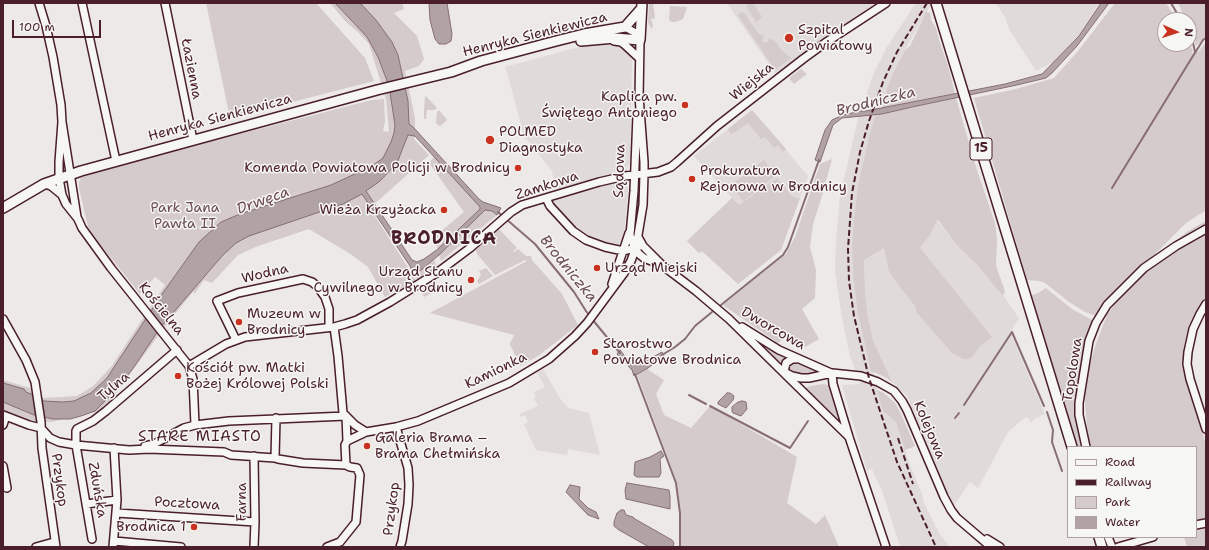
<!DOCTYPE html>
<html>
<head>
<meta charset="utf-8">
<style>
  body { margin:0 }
  #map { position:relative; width:1209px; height:550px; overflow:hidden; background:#ece9e6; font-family:"Shantell Sans",sans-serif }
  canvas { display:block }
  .frame { position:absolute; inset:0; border:4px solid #4a1f2b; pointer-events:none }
  .legend { position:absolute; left:1067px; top:446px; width:130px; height:92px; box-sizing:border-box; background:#f6f6f2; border:1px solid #b1a0a2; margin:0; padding:5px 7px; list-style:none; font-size:12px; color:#4a1f2b }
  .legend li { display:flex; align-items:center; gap:8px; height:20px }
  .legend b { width:20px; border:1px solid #b1a0a2 }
  .north { position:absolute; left:1157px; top:12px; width:40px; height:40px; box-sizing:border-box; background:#f6f6f2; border:1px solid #b1a0a2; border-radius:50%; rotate:93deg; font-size:11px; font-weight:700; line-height:16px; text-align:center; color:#4a1f2b }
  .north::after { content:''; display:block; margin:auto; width:14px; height:18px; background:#c8321e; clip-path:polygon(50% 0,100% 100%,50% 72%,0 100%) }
  .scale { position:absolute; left:12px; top:20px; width:89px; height:18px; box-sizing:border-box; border:2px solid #4a1f2b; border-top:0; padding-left:5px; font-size:12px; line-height:14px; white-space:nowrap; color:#4a1f2b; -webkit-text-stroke:3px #f6f6f2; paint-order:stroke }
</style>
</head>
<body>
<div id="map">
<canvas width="1209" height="550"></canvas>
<div class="frame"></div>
<ul class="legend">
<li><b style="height:5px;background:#f6f6f2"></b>Road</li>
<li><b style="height:5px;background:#4a1f2b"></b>Railway</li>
<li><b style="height:11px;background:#d4cbca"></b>Park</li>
<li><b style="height:11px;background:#b1a2a3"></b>Water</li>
</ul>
<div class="north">N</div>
<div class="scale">100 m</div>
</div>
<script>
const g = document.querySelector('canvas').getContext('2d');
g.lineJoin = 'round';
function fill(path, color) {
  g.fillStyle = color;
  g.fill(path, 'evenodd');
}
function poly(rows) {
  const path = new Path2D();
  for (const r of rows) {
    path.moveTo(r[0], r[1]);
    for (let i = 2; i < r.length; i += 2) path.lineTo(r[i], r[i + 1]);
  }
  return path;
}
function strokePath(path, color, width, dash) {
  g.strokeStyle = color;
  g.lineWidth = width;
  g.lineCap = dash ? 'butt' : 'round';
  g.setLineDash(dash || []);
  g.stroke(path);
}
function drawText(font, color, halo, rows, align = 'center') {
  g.font = font + ' "Shantell Sans",sans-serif';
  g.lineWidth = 3;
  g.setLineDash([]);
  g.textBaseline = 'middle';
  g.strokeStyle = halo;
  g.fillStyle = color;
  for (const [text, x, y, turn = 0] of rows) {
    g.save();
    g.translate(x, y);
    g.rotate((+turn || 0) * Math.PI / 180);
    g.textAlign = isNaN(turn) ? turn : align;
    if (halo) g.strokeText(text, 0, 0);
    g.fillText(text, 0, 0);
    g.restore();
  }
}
fill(poly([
  [727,3,878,3,776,74],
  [916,3,932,3,903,53,882,101,870,140,859,185,868,352,883,411,896,422,910,465,922,494,924,503,939,533,950,547,898,547,900,546,882,491,872,469,867,471,842,385,860,384,850,356,842,318,835,271,836,240,840,196,858,119,873,75,887,47],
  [996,3,1099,3,1081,33,1053,62,1036,71,1009,29,1006,19],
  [590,44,614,45,619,46,623,49,631,57,632,60,630,164,627,168,628,190,626,213,624,231,620,242,617,246,610,246,581,233,572,226,551,203,552,200,558,197,558,189,555,189,552,171,524,136,507,72,505,67],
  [752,110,808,176,781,250,738,284,702,251,699,253,687,241,732,198,694,156],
  [937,220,956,244,977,265,1000,291,1019,318,1011,331,1012,337,1045,414,1034,419,1031,423,1027,417,1023,419,1008,432,978,488,970,482,953,507,927,442,907,396,892,382,873,340,868,318,865,293,864,260,884,247,888,268,920,248,932,232],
  [543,369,559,397,568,408,589,413,600,455,568,449,567,455,536,450,524,424,528,422,525,415,521,417,520,414,538,406,534,398,536,396,534,392,545,387,537,373]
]), '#e0dad8');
fill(poly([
  [206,3,316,3,365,58,374,81,230,118],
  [330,3,402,3,404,9,394,13,417,36,424,59,419,66,405,71,415,118,415,137,414,139,429,155,379,200,369,207,416,280,385,297,368,267,352,255,309,229,258,246,238,255,212,283,204,280,195,293,193,292,166,325,108,404,100,411,51,422,35,421,3,410,3,380,33,389,43,398,77,396,93,386,111,367,165,285,155,277,140,294,99,243,88,227,79,188,79,182,81,178,85,175,119,165,372,100,384,99,385,122,383,131,389,132,386,99,369,44,358,32,345,21],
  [649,3,653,3,655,18,651,19,653,26,652,29,648,23],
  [750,3,753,3,762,17,762,18,756,22,746,6],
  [1115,3,1166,3,1177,20,1165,20,1165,44,1189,44,1189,39,1193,53,1199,51,1206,42,1206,210,1186,223,1132,277,1096,316,1085,312,1069,302,1045,283,1039,281,1027,280,974,98,1016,89,1054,78,1078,51],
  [1178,3,1206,3,1206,36,1196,46,1192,30,1189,25,1189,20,1186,20],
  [670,6,687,7,683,19,675,22,672,22,669,20,669,19],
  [742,12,744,13,758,33,764,36,762,41,767,43,769,38,775,41,782,51,791,58,775,70,738,15],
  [926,12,930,13,931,20,936,28,939,40,949,69,955,94,882,108,887,89,893,74,905,50,910,46],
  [801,69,807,74,794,84,789,78],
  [426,96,437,108,435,110,427,110,426,119,424,119,424,110,425,97],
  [956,98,976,167,995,223,997,240,996,266,1005,291,1003,296,977,265,956,244,939,221,937,220,932,232,920,248,992,337,979,347,972,357,968,359,963,359,952,353,917,313,915,306,891,275,888,268,884,248,864,260,865,293,868,318,873,340,892,382,885,377,871,371,858,313,854,282,852,248,854,219,858,186,869,137,875,116,912,107],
  [439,110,447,120,440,126,437,124,436,123,437,112],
  [752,110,786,149,783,152,778,145,774,148,765,137,761,139,748,123,734,133,731,134,729,132,728,129],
  [434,157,480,206,480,209,438,249,432,239,464,212,429,163],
  [832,159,822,196,813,224,810,247,816,270,815,298,802,309,819,339,805,347,790,334,778,343,723,305,786,254,795,237,820,164],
  [764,160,776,175,743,201,731,185],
  [777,178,792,196,797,198,800,198,781,250,738,284,702,251,699,253,687,241,732,198,739,205],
  [485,210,492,211,497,215,441,261,439,255],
  [1206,221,1206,298,1196,312,1189,326,1185,340,1183,354,1184,369,1206,445,1206,518,1196,521,1196,447,1090,447,1088,439,1084,389,1089,367,1097,341,1107,315,1123,292,1169,246,1188,231],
  [499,229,517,248,513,251,514,252,518,249,526,256,531,256,532,260,562,294,578,325,538,356,520,366,510,344,514,335,430,313,527,261,525,260,495,275,477,254,476,250],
  [434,260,437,267,420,279,416,278,412,271,420,271],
  [486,268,493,276,479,284,477,281,481,275,479,271],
  [434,282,444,287,424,297,420,290],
  [1046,288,1072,309,1094,321,1085,345,1077,394,1074,397,1083,447,1075,447,1030,296,1038,293],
  [764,346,787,359,782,365,763,348],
  [792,362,796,362,820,372,816,374,804,375,791,372,789,367],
  [647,369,664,380,656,394,664,415,691,428,710,406,797,457,787,503,816,524,825,515,839,547,681,547,681,513,677,483,637,374],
  [824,384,830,386,841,422,840,422,805,388,810,386],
  [877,390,884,393,895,403,901,414,915,446,905,450,896,422,883,411],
  [1206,529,1206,547,1187,547,1184,537,1196,537,1196,531]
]), '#d4cbca');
const water = poly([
  [335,3,360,3,376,20,392,42,398,55,408,101,409,124,414,128,479,199,483,202,501,208,497,215,492,211,485,210,439,255,420,271,412,271,410,266,362,194,343,204,249,236,236,243,223,255,160,328,134,367,117,389,95,411,81,416,70,419,53,419,34,415,3,402,3,383,24,389,26,392,36,396,44,401,63,402,74,401,91,393,107,378,162,294,199,242,221,222,240,214,331,185,372,166,383,158,391,142,394,133,395,125,389,86,378,57,367,37,335,3],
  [408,135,415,136,480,207,480,209,438,249,424,259,417,262,412,260,366,191,380,181,397,163,408,135],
  [429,3,447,3,452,34,451,41,446,44,439,44,435,39,430,20,429,3],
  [1101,3,1109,3,1077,46,1052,73,1046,78,1017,85,912,107,882,114,842,118,833,125,820,162,815,160,825,130,832,120,843,115,861,111,866,111,1005,84,1042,74,1079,36,1101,3],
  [620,350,631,364,635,364,644,362,662,352,664,356,648,368,634,376,632,370,617,354,620,350],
  [727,393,730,393,734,396,733,400,726,408,718,404,718,402,727,393],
  [742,401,746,402,747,409,741,416,733,413,732,411,732,407,738,402,742,401],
  [661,451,664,456,660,459,661,473,659,477,637,477,634,475,635,462,650,457,661,451],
  [627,483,669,490,670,496,670,509,626,499,625,490,627,483],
  [570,485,580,487,579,499,588,508,596,512,599,519,588,515,566,492,570,485],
  [621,510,624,510,626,515,633,517,635,519,672,540,674,543,673,547,649,547,619,530,614,526,614,522,617,513,621,510]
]);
fill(water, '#b1a2a3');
strokePath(water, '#886e73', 1);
strokePath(poly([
  [1171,3,1181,20],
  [1189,34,1192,38,1195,52],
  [1112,188,1188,64,1203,40,1206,38],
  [498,212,535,244,574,292,586,311,590,316],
  [721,305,783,255,788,247,819,160],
  [592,319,620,353],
  [1012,332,1044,406],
  [662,355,675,347,685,339,695,326,712,312],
  [635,374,676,483,680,513,680,547],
  [689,395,706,404],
  [964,405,1012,332],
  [710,406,790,448,808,421],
  [1047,412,1053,430,1052,442,1062,471],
  [955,418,959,413]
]), '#886e73', 2);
const minor = poly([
  [39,3,46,26,53,57,61,105,62,122,77,217],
  [82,3,116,161],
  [165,3,193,140],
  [625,27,634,32,640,40,639,99],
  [614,41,621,42,625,45,639,58],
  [637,115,634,191,630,235,634,247,639,254,644,258,659,264],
  [62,122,59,162,59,178,62,195,66,204,78,219,82,228,111,268,189,366,193,379,195,425],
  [44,184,51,186,62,195],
  [546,198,550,206,573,231,586,240,605,247,614,249,624,251,638,247],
  [638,237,643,246,663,266,696,291,729,319,849,437],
  [612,284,629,233],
  [1206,304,1200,314,1193,329,1188,352,1187,364,1190,379,1206,429],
  [3,319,26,360,35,382,41,422,42,448,56,547],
  [334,327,338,356,343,413,355,425,366,432],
  [742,327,779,350,831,373],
  [236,340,217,301,238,293,303,279,312,282,317,286,325,297,329,309,329,327],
  [189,366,226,344,245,337,334,327,345,324,357,320,390,302,438,272,470,248,511,212,522,205,599,182,625,176,658,172,671,167,677,162,717,126,803,59,825,43,886,3],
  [784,372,792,376,801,378,809,378,832,373,861,376,878,382,894,391,902,401,907,410,944,497,951,510,957,518,991,547],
  [784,372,786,363,792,359,796,359],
  [832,373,833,384,849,437,886,547],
  [3,415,29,425,41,428],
  [346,416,347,441,345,445,346,465],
  [3,425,6,416],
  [396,427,408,468,409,485,408,504,402,541,400,547],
  [41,428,50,438,59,442,76,445,129,450,149,449,224,452,231,455,275,458,278,459,303,463,346,465,350,467,357,468,360,475,356,522,340,542,327,547],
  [347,441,366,432,396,427,418,421,509,383,549,359,575,336,587,323,624,273,631,261,636,247,643,205,644,174,644,162,639,96],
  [145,446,154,444,184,428,195,425,229,421,346,416],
  [1086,447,1079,415,1079,403,1089,341,1096,323,1107,305,1144,268,1176,246,1206,229],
  [254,456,255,522,254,547],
  [275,458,276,418],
  [3,466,7,488],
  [86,504,117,500],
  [117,513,255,522],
  [1196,525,1206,523],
  [1108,537,1112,547],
  [92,539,76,445,76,431,77,429,93,421,106,411,177,350],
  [987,539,1000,547],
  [114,541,181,547],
  [36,547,54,542],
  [113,547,117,500,114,448],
  [1118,547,1153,537]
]);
const major = poly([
  [936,3,1072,447],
  [581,41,615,38,640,40,642,3],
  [3,208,44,184,81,171,377,90,451,72,481,61,556,41,584,34,625,27,641,9],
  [1099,537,1102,547]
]);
strokePath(minor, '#4a1f2b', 10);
strokePath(major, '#4a1f2b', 12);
strokePath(minor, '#f6f6f2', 7);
strokePath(major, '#f6f6f2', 9);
strokePath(poly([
  [927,3,897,52,883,82,869,121,860,152,852,193,848,249,849,281,854,316,869,378,897,462,936,547],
  [898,438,913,484]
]), '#4a1f2b', 2, [6, 3]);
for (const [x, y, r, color] of [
  [789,38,5,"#c8321e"],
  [685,105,4,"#c8321e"],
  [490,140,5,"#c8321e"],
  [518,168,4,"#c8321e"],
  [692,179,4,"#c8321e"],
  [444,210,4,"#c8321e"],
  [597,268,4,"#c8321e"],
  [471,280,4,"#c8321e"],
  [239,322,4,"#c8321e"],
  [595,352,4,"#c8321e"],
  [178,376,4,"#c8321e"],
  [367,446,4,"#c8321e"],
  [194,527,4,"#c8321e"]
]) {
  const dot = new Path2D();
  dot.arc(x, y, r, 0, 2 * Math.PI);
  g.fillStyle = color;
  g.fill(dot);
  strokePath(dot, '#f6f6f2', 1.5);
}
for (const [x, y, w] of [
  [981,149,22]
]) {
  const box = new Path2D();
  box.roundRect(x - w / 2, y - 11, w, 22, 3);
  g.fillStyle = '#f6f6f2';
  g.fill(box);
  strokePath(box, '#4a1f2b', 1);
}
drawText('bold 13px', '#4a1f2b', null, [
  ["15",981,149]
]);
drawText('14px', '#4a1f2b', '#f6f6f2', [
  ["Szpital",798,30],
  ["Powiatowy",798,46],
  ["Kaplica pw.",677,97,"right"],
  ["Świętego Antoniego",677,113,"right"],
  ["POLMED",499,132],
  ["Diagnostyka",499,148],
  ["Komenda Powiatowa Policji w Brodnicy",510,168,"right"],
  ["Prokuratura",700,171],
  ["Rejonowa w Brodnicy",700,187],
  ["Wieża Krzyżacka",436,210,"right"],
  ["Urząd Miejski",605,268],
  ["Urząd Stanu",463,272,"right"],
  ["Cywilnego w Brodnicy",463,288,"right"],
  ["Muzeum w",247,314],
  ["Brodnicy",247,330],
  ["Starostwo",603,344],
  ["Powiatowe Brodnica",603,360],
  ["Kościół pw. Matki",186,368],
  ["Bożej Królowej Polski",186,384],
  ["Galeria Brama –",375,438],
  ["Brama Chełmińska",375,454],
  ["Brodnica 1",186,527,"right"]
], 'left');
drawText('14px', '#4a1f2b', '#f6f6f2', [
  ["Henryka Sienkiewicza",535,35,-14],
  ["Łazienna",191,69,79],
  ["Wiejska",752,82,-39],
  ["Henryka Sienkiewicza",220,118,-15],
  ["Sądowa",620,171,-88],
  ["Zamkowa",547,186,-18],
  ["Wodna",265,274,-13],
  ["Kościelna",161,309,51],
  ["Dworcowa",773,329,30],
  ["Topolowa",1073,370,-81],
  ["Kamionka",496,371,-26],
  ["Tylna",114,387,-41],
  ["Kolejowa",929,430,67],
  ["Przykop",59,480,82],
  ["Zduńska",97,490,80],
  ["Farna",242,502,-90],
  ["Pocztowa",187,504,3],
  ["Przykop",392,509,-83]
]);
drawText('14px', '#6c4a53', '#f6f6f2', [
  ["Park Jana",185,208],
  ["Pawła II",185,224]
]);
drawText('italic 15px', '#6e4d55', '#f6f6f2', [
  ["Brodniczka",876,102,-14],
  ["Drwęca",263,201,-20],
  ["Brodniczka",568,269,51]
]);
g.letterSpacing = '1px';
drawText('15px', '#4a1f2b', '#f6f6f2', [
  ["STARE MIASTO",200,437]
]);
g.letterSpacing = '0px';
g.letterSpacing = '1px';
drawText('bold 18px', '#4a1f2b', '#f6f6f2', [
  ["BRODNICA",444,239]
]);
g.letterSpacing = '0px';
</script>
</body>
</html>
